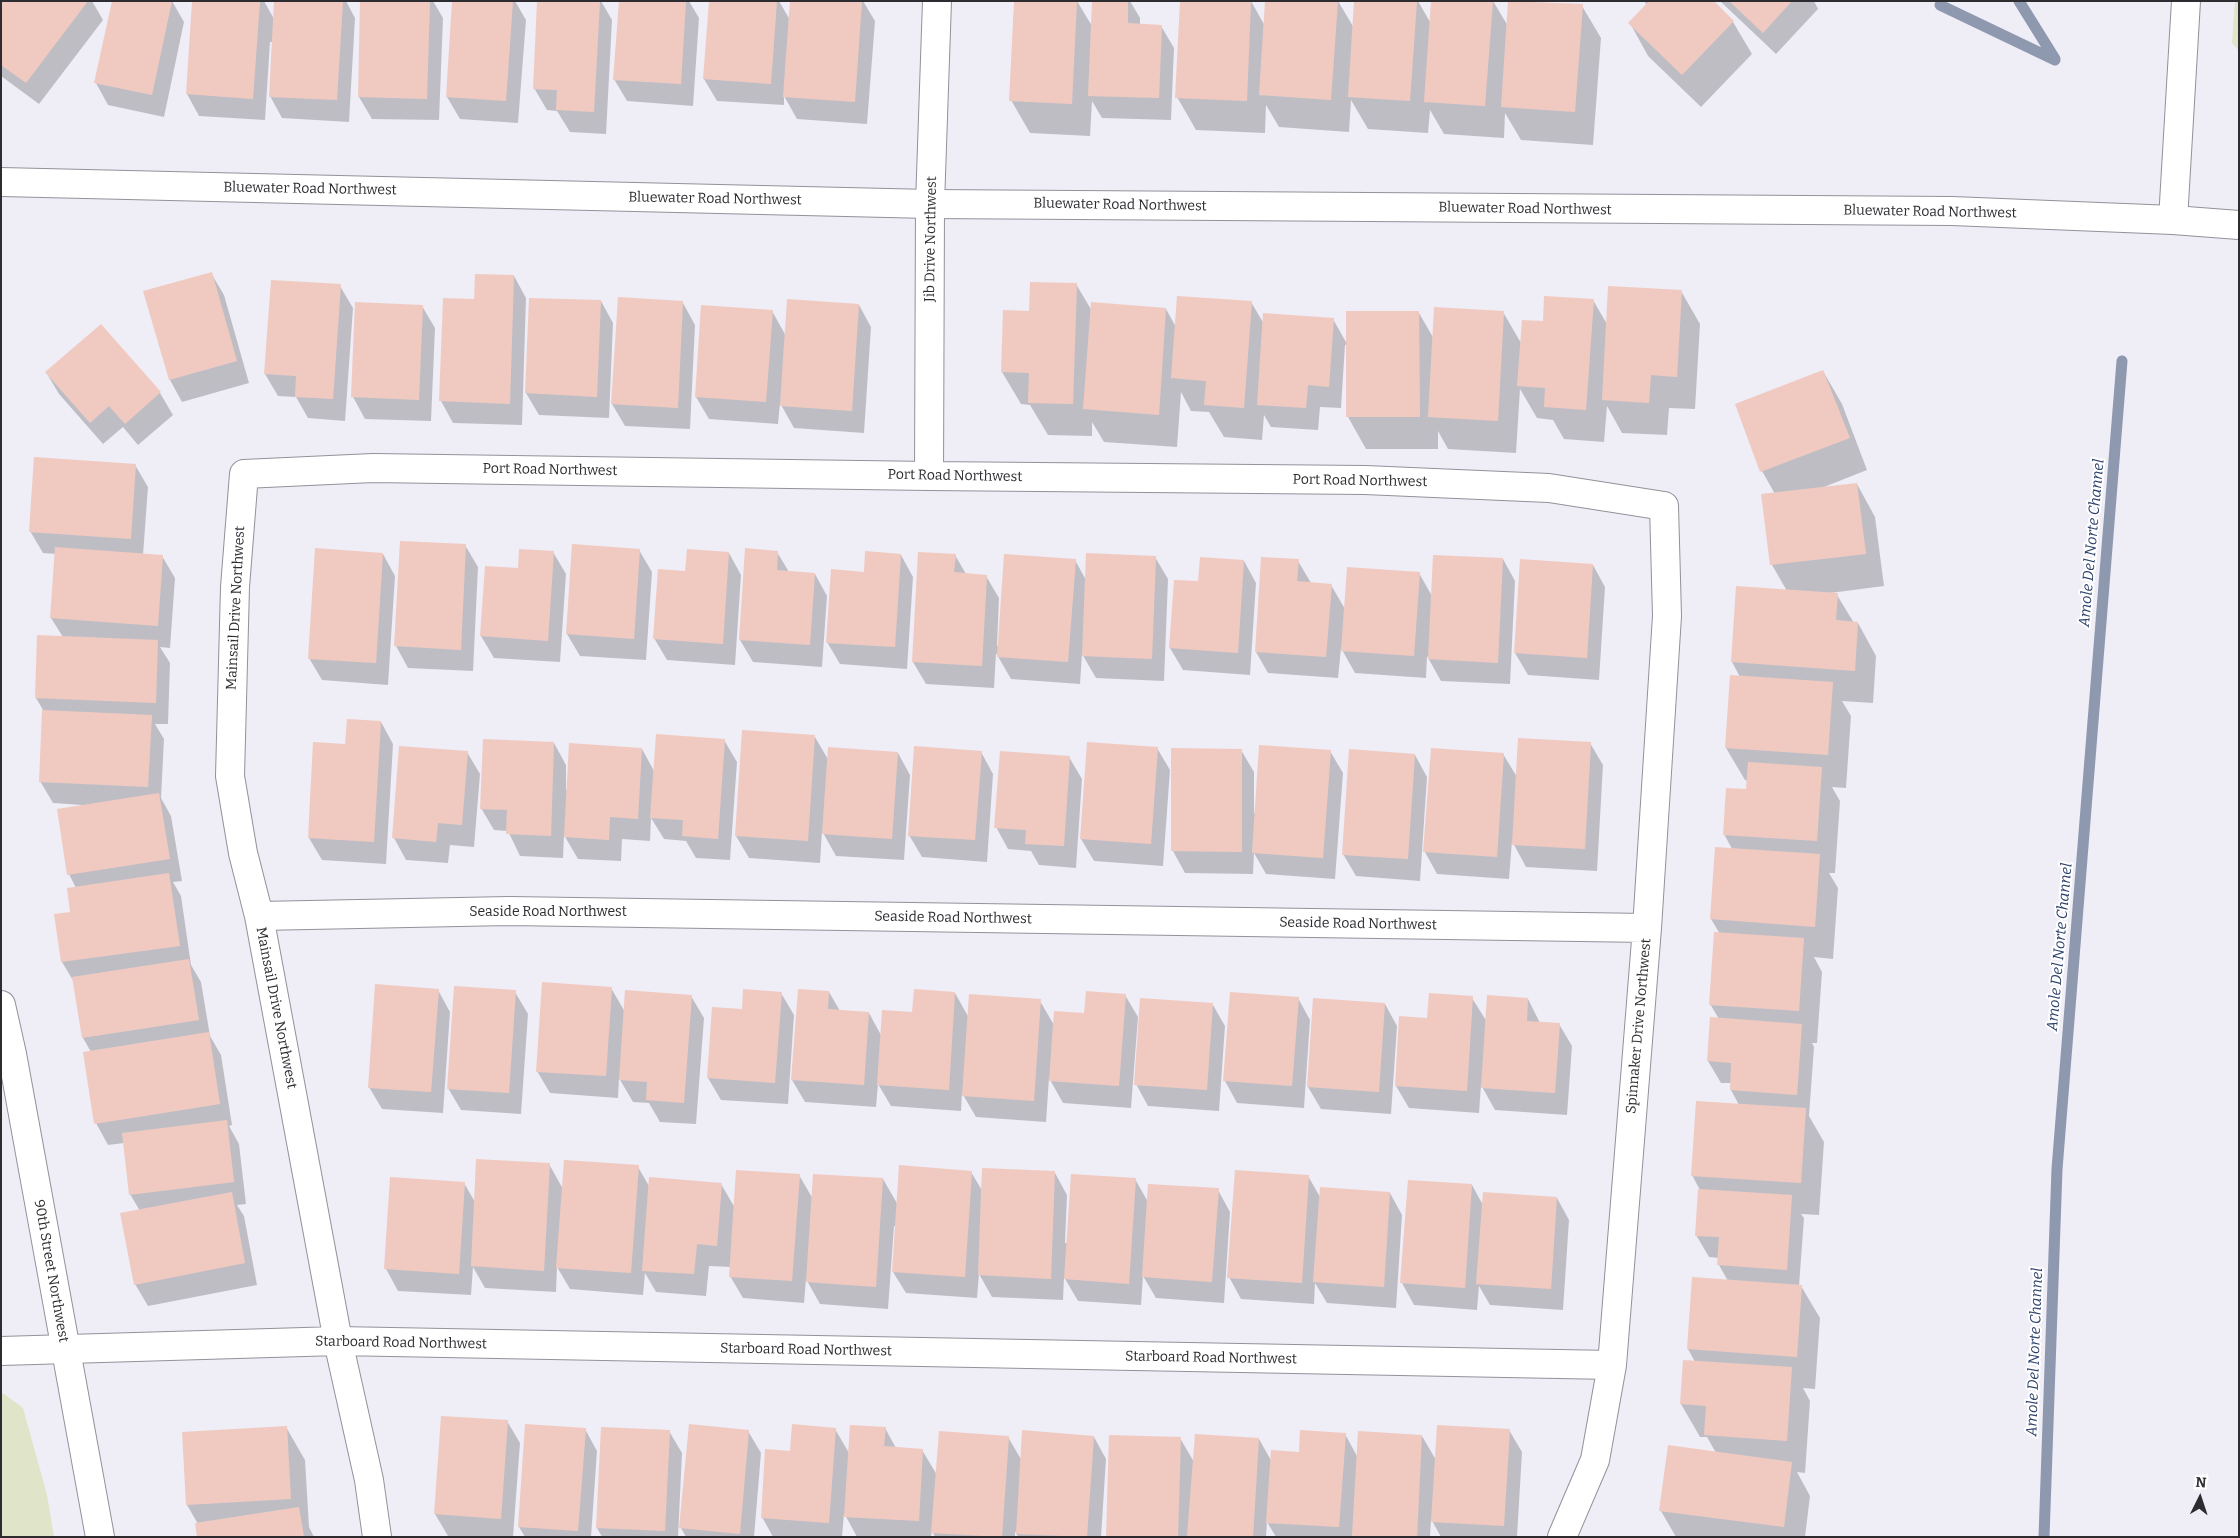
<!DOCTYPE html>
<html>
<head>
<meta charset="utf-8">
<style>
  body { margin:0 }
  #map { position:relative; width:2240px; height:1538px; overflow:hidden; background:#efedf6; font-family:Bitter,serif }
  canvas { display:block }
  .frame { position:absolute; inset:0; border:2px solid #2d2c30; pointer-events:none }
  .north { position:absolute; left:2175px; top:1473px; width:50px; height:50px; -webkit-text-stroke:4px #fff; paint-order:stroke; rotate:4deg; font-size:14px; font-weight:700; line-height:20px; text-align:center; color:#2d2c30 }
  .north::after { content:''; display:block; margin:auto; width:18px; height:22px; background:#2d2c30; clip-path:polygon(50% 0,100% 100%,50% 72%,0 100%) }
</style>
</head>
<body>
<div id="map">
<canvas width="2240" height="1538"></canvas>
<div class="frame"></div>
<div class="north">N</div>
</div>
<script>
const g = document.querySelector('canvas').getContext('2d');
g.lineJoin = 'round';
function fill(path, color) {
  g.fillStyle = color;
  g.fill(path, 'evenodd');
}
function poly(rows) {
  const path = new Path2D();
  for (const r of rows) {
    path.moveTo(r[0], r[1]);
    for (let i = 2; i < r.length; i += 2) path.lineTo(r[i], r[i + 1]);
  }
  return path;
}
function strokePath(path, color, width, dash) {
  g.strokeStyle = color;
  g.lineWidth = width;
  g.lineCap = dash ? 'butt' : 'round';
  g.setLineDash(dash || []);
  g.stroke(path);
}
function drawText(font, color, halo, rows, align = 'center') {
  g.font = font + ' Bitter,serif';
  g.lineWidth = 4;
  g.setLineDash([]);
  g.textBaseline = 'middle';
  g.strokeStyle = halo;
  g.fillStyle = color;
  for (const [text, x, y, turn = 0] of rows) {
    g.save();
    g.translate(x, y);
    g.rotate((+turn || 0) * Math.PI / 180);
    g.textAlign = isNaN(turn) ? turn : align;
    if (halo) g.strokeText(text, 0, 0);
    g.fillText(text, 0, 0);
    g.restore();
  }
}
fill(poly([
  [2235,1,2239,1,2239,51,2232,43],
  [1,1394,4,1394,23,1408,47,1495,54,1537,1,1537]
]), '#e0e4c9');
fill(poly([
  [1,1,92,1,103,20,39,104,1,76],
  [172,1,184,22,164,117,108,105,96,83],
  [193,1,264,1,274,19,275,1,346,1,355,18,349,122,282,118,270,96,273,42,270,42,265,120,199,116,187,94],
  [361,1,433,1,443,18,439,120,372,119,359,97],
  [454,1,515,1,526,20,518,123,460,119,447,97],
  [538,1,601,1,612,20,606,134,570,132,557,111,547,110,534,88],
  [620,1,689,1,699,18,693,106,627,101,614,79],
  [710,1,779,1,790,20,791,1,863,1,875,21,867,124,797,119,784,96,784,105,717,101,704,79],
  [1016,1,1077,1,1092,26,1093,1,1130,1,1140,18,1140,25,1161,26,1174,48,1171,120,1102,118,1092,101,1090,136,1030,133,1011,100],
  [1251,1,1265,26,1267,1,1338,1,1354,28,1355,1,1418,1,1430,22,1432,1,1493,1,1508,26,1509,1,1582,6,1601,38,1593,145,1521,140,1505,113,1504,138,1444,134,1430,110,1428,133,1368,129,1351,100,1349,132,1279,127,1266,105,1265,133,1196,130,1177,97],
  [1644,1,1712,1,1733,22,1752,54,1701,107,1648,56,1630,23,1647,5],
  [1720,1,1814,1,1818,9,1776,54],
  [211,273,224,295,249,383,182,402,170,380,144,292],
  [514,276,526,298,522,425,453,423,441,401,475,300],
  [1076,284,1092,311,1166,309,1176,327,1251,302,1264,324,1333,319,1347,344,1419,313,1434,339,1503,312,1521,343,1544,323,1593,300,1607,324,1681,291,1700,324,1695,409,1669,408,1667,435,1622,433,1607,406,1604,442,1564,439,1553,420,1537,418,1520,389,1516,453,1448,449,1438,431,1438,449,1366,449,1348,417,1347,345,1345,345,1341,408,1320,407,1318,430,1271,427,1264,415,1262,440,1224,437,1209,412,1191,411,1181,392,1177,447,1104,442,1092,422,1092,436,1048,435,1030,405,1021,404,1002,372,1030,312],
  [340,286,353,308,345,421,308,418,296,397,278,396,265,374],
  [530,299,601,301,613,323,609,418,539,415,526,393],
  [683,303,695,325,690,429,625,426,612,404],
  [859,305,871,327,864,433,794,428,780,403,778,424,709,419,696,397,772,311,786,336],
  [422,306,435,328,431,421,365,419,353,397],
  [101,325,160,393,173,415,138,445,123,427,103,444,59,394,46,372],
  [1823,371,1842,404,1867,470,1824,487,1857,484,1875,517,1884,586,1830,593,1837,595,1854,623,1858,623,1876,656,1873,703,1842,701,1851,716,1846,788,1832,787,1840,801,1835,873,1829,873,1838,888,1833,959,1814,957,1822,972,1817,1043,1812,1043,1814,1047,1809,1116,1824,1142,1819,1215,1801,1214,1804,1218,1799,1286,1801,1286,1820,1318,1815,1389,1803,1388,1810,1401,1805,1473,1797,1472,1810,1496,1805,1537,1676,1537,1661,1511,1716,1453,1707,1437,1700,1437,1681,1404,1695,1362,1688,1349,1728,1281,1719,1265,1719,1258,1709,1257,1696,1235,1700,1190,1692,1175,1739,1105,1731,1090,1731,1083,1721,1083,1708,1061,1719,1019,1710,1004,1720,934,1711,919,1732,849,1724,834,1748,791,1748,781,1745,780,1726,748,1740,677,1732,662,1737,588,1787,591,1772,565,1763,495,1775,494,1762,471],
  [135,465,148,487,143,555,162,556,175,578,170,648,160,647,170,663,168,724,155,724,164,739,161,798,171,816,182,881,173,882,181,896,191,965,201,982,210,1036,221,1055,232,1125,229,1126,239,1144,246,1204,237,1205,244,1216,257,1285,148,1306,135,1284,140,1211,130,1194,124,1143,108,1145,96,1123,91,1052,83,1038,74,982,62,962,56,915,72,913,76,888,69,874,82,805,53,803,40,781,43,710,36,698,63,637,51,618,56,554,43,553,30,531],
  [465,545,478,567,473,671,408,668,396,646],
  [639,550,652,572,646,660,580,656,567,634],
  [553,552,566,574,560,662,494,658,481,636,519,570],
  [777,552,789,572,815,574,827,596,822,667,753,662,740,640],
  [729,553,741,575,735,665,667,660,654,638,686,572],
  [383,554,395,576,388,685,322,680,309,658],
  [919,554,955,555,966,574,986,576,999,598,997,646,999,646,1075,560,1086,580,1155,557,1168,579,1164,681,1096,678,1082,654,1080,684,1011,679,996,653,994,688,926,684,913,662],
  [901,555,913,577,907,669,840,664,827,642,865,573],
  [1503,559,1515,581,1510,684,1441,681,1427,656,1426,678,1355,673,1341,648,1338,678,1268,673,1256,652,1298,561,1311,583,1331,585,1345,609,1419,573,1432,596],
  [1244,561,1256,583,1250,675,1183,670,1170,648,1200,583],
  [1593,565,1605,587,1599,680,1528,675,1515,653],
  [381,722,393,744,386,864,322,860,309,838,346,745],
  [815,737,829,761,898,753,910,775,904,860,836,856,822,831,820,863,749,858,736,836],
  [724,740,737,762,730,860,696,858,686,841,664,839,651,818,650,841,622,839,621,861,578,859,564,835,563,858,520,856,508,831,494,830,481,808,554,743,566,765,566,790,568,790,642,749,654,771],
  [1088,743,1157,748,1170,770,1163,866,1094,861,1081,839],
  [1590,743,1603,765,1597,871,1526,867,1512,841,1509,879,1437,874,1425,852,1503,754,1517,777],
  [400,747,467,752,480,774,474,847,450,845,448,863,406,860,394,838],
  [1173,750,1241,750,1254,772,1254,813,1256,813,1330,751,1343,773,1335,879,1266,874,1254,853,1253,874,1185,873,1173,851],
  [981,752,993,774,987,862,922,857,909,835],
  [1415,755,1427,777,1420,881,1356,876,1343,854],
  [1069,757,1082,779,1076,868,1039,865,1031,851,1008,849,996,827],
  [611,988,625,1012,691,996,704,1018,696,1124,660,1122,649,1103,633,1102,619,1078,618,1098,550,1093,537,1071],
  [438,990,450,1012,443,1113,382,1109,369,1087],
  [515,992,528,1014,521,1114,461,1110,448,1088],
  [829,992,840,1011,869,1013,881,1035,913,1014,955,993,969,1018,1040,1001,1054,1025,1085,1014,1125,995,1138,1017,1131,1108,1063,1103,1049,1078,1046,1122,976,1117,962,1093,961,1111,891,1106,878,1084,876,1107,805,1102,792,1080],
  [781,993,794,1015,788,1104,721,1100,708,1078,743,1010],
  [1298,998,1310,1020,1304,1108,1237,1103,1225,1081],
  [1472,998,1487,1022,1528,999,1540,1023,1559,1024,1572,1046,1567,1115,1495,1110,1481,1085,1479,1113,1409,1108,1396,1086,1401,1018,1428,1020],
  [1385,1004,1397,1026,1391,1114,1321,1109,1308,1087],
  [1213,1005,1225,1026,1219,1111,1148,1106,1136,1084],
  [549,1164,563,1189,638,1167,649,1186,721,1184,735,1208,799,1175,813,1199,883,1179,898,1205,971,1172,983,1192,1055,1173,1067,1195,1065,1243,1068,1243,1135,1179,1148,1202,1218,1190,1230,1212,1224,1303,1156,1298,1143,1276,1141,1305,1078,1301,1064,1277,1063,1300,992,1297,979,1274,977,1298,906,1293,893,1272,896,1226,894,1226,888,1309,820,1304,806,1279,804,1303,743,1298,730,1276,731,1267,709,1266,706,1296,656,1292,645,1273,643,1295,570,1289,557,1267,556,1292,485,1288,473,1267,471,1295,398,1291,386,1269,464,1183,475,1202],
  [1308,1176,1320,1197,1390,1193,1402,1215,1396,1308,1327,1303,1315,1283,1314,1304,1241,1299,1229,1277],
  [1409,1181,1472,1185,1483,1205,1557,1198,1569,1220,1563,1310,1490,1305,1479,1286,1477,1310,1414,1305,1402,1283],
  [507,1421,520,1443,513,1537,448,1536,435,1514],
  [286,1427,305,1460,309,1527,314,1537,199,1537,198,1524,187,1505],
  [885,1428,896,1448,922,1450,937,1475,1008,1437,1022,1461,1094,1437,1106,1459,1101,1537,1018,1537,1015,1531,1015,1537,935,1537,932,1531,931,1537,857,1537,844,1513,842,1537,773,1537,762,1517,791,1452,835,1429,849,1453],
  [585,1429,597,1451,591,1537,525,1537,519,1527],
  [1509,1430,1522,1452,1517,1537,1441,1537,1431,1519,1430,1537,1353,1537,1352,1535,1352,1537,1276,1537,1267,1522,1266,1537,1107,1537,1180,1438,1194,1462,1259,1439,1272,1462,1300,1454,1345,1434,1357,1456,1422,1436,1436,1460],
  [669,1431,682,1453,678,1537,602,1537,597,1528],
  [748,1431,761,1453,754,1537,686,1537,681,1528]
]), '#0003');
strokePath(poly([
  [2019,1,2055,59],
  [1940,5,2055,60],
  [2044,1537,2057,1169,2122,361]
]), '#8e98af', 11);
fill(poly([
  [1,1,88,1,26,83,1,65],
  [112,1,172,1,152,95,94,83],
  [192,1,260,1,253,99,186,94],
  [274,1,343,1,337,100,269,97],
  [360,1,430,1,427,99,358,97],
  [452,1,513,1,506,101,446,97],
  [537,1,600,1,594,112,556,110,557,90,533,89],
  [619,1,686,1,681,84,613,80],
  [709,1,777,1,771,84,703,79],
  [790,1,862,1,855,102,783,97],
  [1014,1,1077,1,1072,104,1009,101],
  [1092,1,1128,1,1128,23,1162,25,1159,98,1088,96],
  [1180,1,1251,1,1247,101,1175,98],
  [1265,1,1338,1,1331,100,1259,95],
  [1354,1,1417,1,1410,101,1348,97],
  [1431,1,1493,1,1485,106,1424,102],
  [1508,1,1583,4,1575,112,1501,107],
  [1649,1,1714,1,1734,21,1682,75,1628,23],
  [1729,1,1792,1,1763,33],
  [212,272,237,361,169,380,143,291],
  [475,274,514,275,510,404,439,401,443,298,474,299],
  [271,280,341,284,333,399,295,397,296,376,264,374],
  [1030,282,1077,283,1073,404,1028,403,1029,373,1001,372,1003,310,1029,311],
  [1608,286,1682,290,1677,377,1651,375,1649,403,1602,400],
  [1177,296,1252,301,1244,408,1204,405,1206,381,1171,378],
  [1544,296,1594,299,1586,410,1544,407,1545,388,1517,386,1522,320,1543,321],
  [618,297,683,301,678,408,611,404],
  [529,298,601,300,597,397,525,393],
  [787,299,859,304,852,411,780,406],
  [355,302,423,305,419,400,351,397],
  [1091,302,1166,308,1159,415,1083,409],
  [701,305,773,310,766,402,695,397],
  [1434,307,1504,311,1498,421,1428,417],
  [1346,311,1419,311,1420,417,1346,417],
  [1263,313,1334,318,1329,387,1308,385,1306,408,1257,405],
  [101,324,161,392,125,424,109,406,90,423,45,372],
  [1823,370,1850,438,1760,472,1735,404],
  [34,457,136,464,131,539,29,532],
  [1857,483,1866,554,1770,565,1761,494],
  [400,541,466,544,461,650,394,646],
  [572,544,640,549,634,639,566,634],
  [55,547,163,555,158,626,50,618],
  [315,548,383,553,376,663,308,659],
  [745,548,778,551,777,570,815,573,810,645,739,640],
  [519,549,554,551,548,641,480,636,485,566,518,568],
  [687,549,729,552,723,644,653,639,658,569,685,571],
  [865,551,901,554,895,647,826,643,831,569,864,572],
  [918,552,956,554,954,572,987,575,982,666,912,662],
  [1086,553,1156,556,1152,659,1082,656],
  [1004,554,1076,559,1068,662,997,657],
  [1433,555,1503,558,1498,663,1428,659],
  [1200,557,1244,560,1238,653,1169,648,1174,580,1198,581],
  [1261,557,1299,559,1297,581,1332,584,1326,657,1255,652],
  [1520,559,1593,564,1587,658,1514,653],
  [1347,567,1420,572,1414,656,1341,651],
  [1736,586,1838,593,1836,620,1858,622,1855,671,1731,662],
  [37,635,158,640,156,703,35,698],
  [1730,675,1833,682,1828,755,1725,748],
  [42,710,152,715,148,787,39,782],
  [347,719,381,721,374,842,308,838,313,742,345,744],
  [742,730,815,735,808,841,735,836],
  [656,734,725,739,718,839,682,836,683,820,650,818],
  [1518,738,1591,742,1585,849,1512,845],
  [483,739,554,742,551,836,506,834,507,810,480,809],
  [1087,742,1158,747,1151,844,1080,839],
  [569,743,642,748,638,819,610,817,609,840,564,837],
  [1259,745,1331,750,1323,858,1252,853],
  [399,746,468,751,462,825,438,823,436,842,392,838],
  [914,746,982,751,975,840,908,836],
  [828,747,898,752,892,839,822,834],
  [1171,748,1242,749,1242,852,1171,851],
  [1431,748,1504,753,1497,857,1423,852],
  [1349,749,1415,754,1408,859,1342,855],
  [1000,751,1070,756,1064,846,1025,844,1026,830,994,828],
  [1748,762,1822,767,1817,841,1723,835,1726,788,1746,789],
  [159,793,170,859,67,875,57,809],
  [1715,847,1820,854,1815,927,1710,919],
  [169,873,180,946,61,962,54,914,70,912,67,888],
  [1714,932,1804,938,1799,1011,1709,1005],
  [189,959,199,1020,82,1038,72,977],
  [542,982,612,987,606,1076,536,1072],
  [375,984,439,989,431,1092,368,1088],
  [454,986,516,990,509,1093,447,1089],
  [743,989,782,992,775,1083,707,1078,712,1007,742,1009],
  [798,989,829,991,828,1009,869,1012,864,1085,791,1080],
  [914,989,955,992,949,1090,877,1085,882,1010,912,1012],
  [625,990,692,995,684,1103,646,1100,647,1082,619,1080],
  [1086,991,1126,994,1119,1086,1049,1081,1054,1011,1084,1013],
  [1230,992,1299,997,1292,1086,1223,1081],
  [1429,993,1473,996,1467,1091,1395,1086,1399,1016,1427,1018],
  [969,994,1041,999,1034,1101,962,1096],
  [1487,995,1528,998,1527,1021,1560,1023,1555,1093,1481,1088],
  [1140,998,1213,1003,1207,1090,1134,1085],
  [1313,998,1385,1003,1379,1092,1307,1087],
  [1710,1017,1802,1024,1797,1095,1730,1090,1731,1063,1707,1061],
  [209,1032,220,1104,94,1124,83,1052],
  [1696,1101,1806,1108,1801,1183,1691,1176],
  [227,1120,234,1182,129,1195,122,1133],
  [476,1159,550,1163,544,1271,471,1266],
  [564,1160,639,1165,631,1273,556,1268],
  [899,1165,972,1171,965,1277,892,1272],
  [982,1168,1055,1171,1051,1279,978,1275],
  [736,1170,800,1174,792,1281,729,1277],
  [1235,1170,1309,1175,1302,1283,1227,1278],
  [813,1174,883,1178,876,1287,806,1282],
  [1071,1174,1136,1178,1129,1284,1064,1279],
  [390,1177,465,1182,459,1274,384,1269],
  [649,1177,722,1183,717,1246,697,1244,694,1274,642,1271],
  [1408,1180,1472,1184,1465,1288,1400,1283],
  [1148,1184,1219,1188,1212,1282,1142,1277],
  [1320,1187,1390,1192,1384,1287,1313,1282],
  [1698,1189,1792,1195,1787,1270,1717,1265,1719,1237,1695,1236],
  [232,1192,245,1263,134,1285,120,1213],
  [1483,1192,1557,1197,1551,1289,1476,1284],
  [1692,1277,1802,1285,1797,1357,1687,1349],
  [1683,1360,1792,1367,1787,1441,1704,1435,1706,1406,1680,1404],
  [441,1416,508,1420,501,1519,434,1514],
  [525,1424,586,1428,578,1531,518,1527],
  [689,1424,749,1430,740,1534,679,1528],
  [792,1424,836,1428,829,1523,761,1518,765,1449,790,1451],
  [850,1425,886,1427,884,1446,923,1449,919,1521,844,1517],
  [1437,1425,1510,1429,1504,1526,1431,1522],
  [287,1426,291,1499,186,1505,182,1432],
  [601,1427,670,1430,665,1531,596,1528],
  [1022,1430,1094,1436,1087,1537,1016,1534],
  [1300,1430,1346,1433,1339,1527,1266,1523,1271,1450,1299,1452],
  [939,1431,1009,1436,1002,1537,931,1533],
  [1358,1431,1422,1435,1417,1537,1352,1536],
  [1195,1434,1259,1438,1253,1537,1187,1536],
  [1109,1435,1181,1437,1178,1537,1106,1537],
  [1668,1445,1792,1462,1784,1527,1659,1511],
  [299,1507,304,1537,197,1537,195,1523]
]), '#f0cac1');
const minor = poly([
  [2173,220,2186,1],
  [929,476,930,204,937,1],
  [259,916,509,911,1647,928],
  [1,1351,338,1341,1612,1365],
  [377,1537,369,1480,338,1341,259,916,243,853,230,776,235,587,244,474,373,468,929,476,1365,480,1549,488,1664,506,1667,616,1647,928,1612,1365,1595,1460,1562,1537]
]);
const tertiary = poly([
  [1,182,930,204,1952,211,2173,220,2239,225],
  [1,1005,12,1054,100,1537]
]);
strokePath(minor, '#939199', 30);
strokePath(tertiary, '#939199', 30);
strokePath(minor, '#fff', 28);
strokePath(tertiary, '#fff', 28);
drawText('14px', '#2d2c30', '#fff', [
  ["Bluewater Road Northwest",310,189,1],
  ["Bluewater Road Northwest",715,199,1],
  ["Bluewater Road Northwest",1120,205,1],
  ["Bluewater Road Northwest",1525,209,1],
  ["Bluewater Road Northwest",1930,212,1],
  ["Jib Drive Northwest",931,239,-89],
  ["Port Road Northwest",550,470,1],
  ["Port Road Northwest",955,476,1],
  ["Port Road Northwest",1360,481,1],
  ["Mainsail Drive Northwest",236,608,-87],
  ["Seaside Road Northwest",548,912],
  ["Seaside Road Northwest",953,918,1],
  ["Seaside Road Northwest",1358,924,1],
  ["Mainsail Drive Northwest",276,1008,79],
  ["Spinnaker Drive Northwest",1639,1026,-85],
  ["90th Street Northwest",51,1271,80],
  ["Starboard Road Northwest",401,1343,1],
  ["Starboard Road Northwest",806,1350,1],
  ["Starboard Road Northwest",1211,1358,1]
]);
drawText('italic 15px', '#2e426b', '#fff', [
  ["Amole Del Norte Channel",2092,543,-85],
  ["Amole Del Norte Channel",2060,947,-85],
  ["Amole Del Norte Channel",2035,1352,-88]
]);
</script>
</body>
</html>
